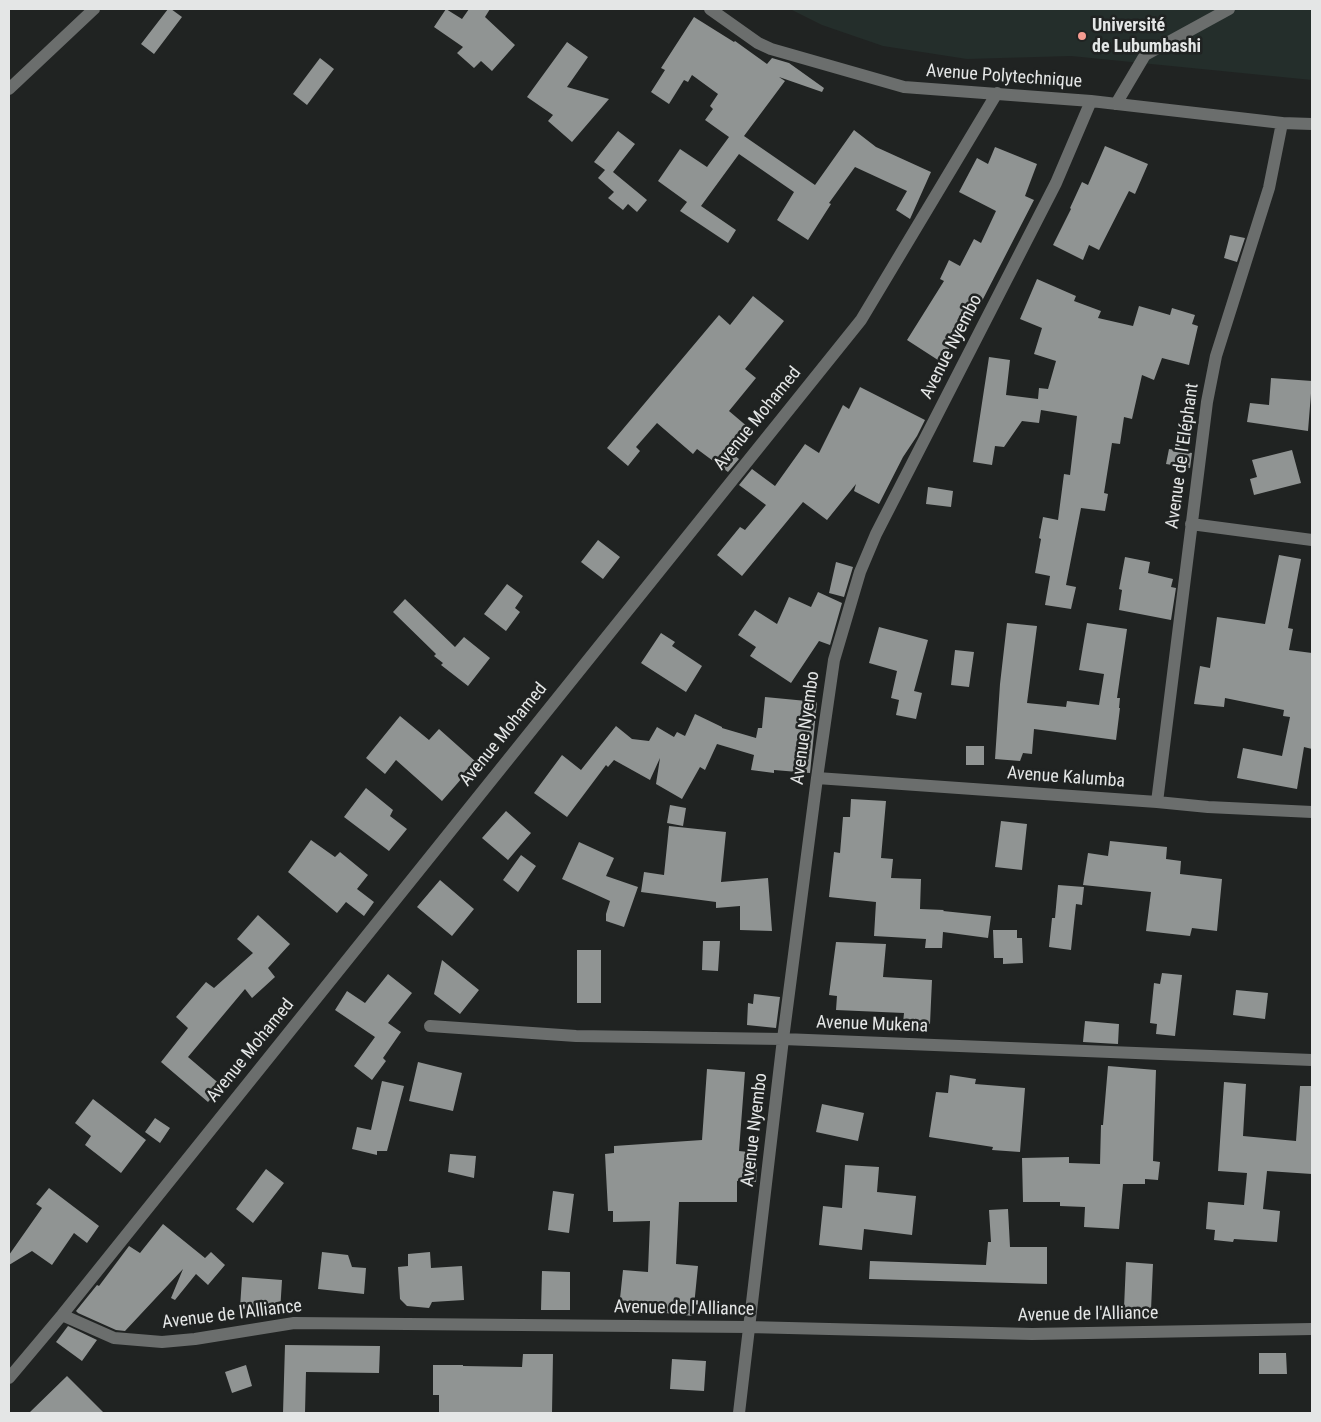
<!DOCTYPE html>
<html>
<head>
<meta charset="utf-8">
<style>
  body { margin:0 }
  #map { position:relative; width:1321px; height:1422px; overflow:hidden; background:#202322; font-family:"Roboto Condensed",sans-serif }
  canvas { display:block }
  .frame { position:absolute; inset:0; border:10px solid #e4e6e6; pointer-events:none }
</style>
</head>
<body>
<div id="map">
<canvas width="1321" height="1422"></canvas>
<div class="frame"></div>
</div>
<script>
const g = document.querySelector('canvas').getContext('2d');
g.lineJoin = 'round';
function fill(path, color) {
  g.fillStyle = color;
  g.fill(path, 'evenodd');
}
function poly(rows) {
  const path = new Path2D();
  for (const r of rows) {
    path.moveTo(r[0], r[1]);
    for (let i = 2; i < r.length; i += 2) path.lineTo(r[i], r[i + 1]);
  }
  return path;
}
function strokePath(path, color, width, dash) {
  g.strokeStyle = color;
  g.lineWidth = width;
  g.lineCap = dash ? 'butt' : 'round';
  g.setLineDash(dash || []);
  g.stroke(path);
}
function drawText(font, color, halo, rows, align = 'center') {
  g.font = font + ' "Roboto Condensed",sans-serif';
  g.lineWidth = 5;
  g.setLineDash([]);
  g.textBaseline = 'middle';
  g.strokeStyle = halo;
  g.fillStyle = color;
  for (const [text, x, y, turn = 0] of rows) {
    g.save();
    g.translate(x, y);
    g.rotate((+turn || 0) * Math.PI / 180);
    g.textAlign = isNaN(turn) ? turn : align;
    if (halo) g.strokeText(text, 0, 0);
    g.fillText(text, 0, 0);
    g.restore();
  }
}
fill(poly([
  [790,9,1312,9,1312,80,1071,56,967,59,883,46,822,25]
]), '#242e2b');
fill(poly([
  [168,9,171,9,182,17,154,54,141,44],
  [446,9,462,19,469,9,490,9,485,17,515,45,492,71,481,61,474,68,457,53,463,47,434,27],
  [694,17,734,42,735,41,767,64,772,58,789,63,824,88,822,92,779,77,785,81,744,136,815,185,854,130,876,147,931,172,910,219,896,210,907,191,855,167,829,203,831,204,808,240,777,220,794,192,739,154,701,206,736,230,728,243,680,211,687,202,658,181,680,149,707,167,729,137,705,120,713,109,710,106,718,94,692,75,688,82,684,80,669,104,651,92,665,70,661,68],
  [567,42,588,57,567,87,609,99,572,142,548,121,553,115,527,97],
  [320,58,334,69,307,105,293,94],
  [618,131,635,144,613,172,647,200,637,212,628,204,623,210,608,198,614,192,598,178,605,170,594,162],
  [1105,146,1148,164,1135,194,1129,191,1099,250,1089,245,1083,260,1053,245,1071,209,1070,208,1082,182,1088,185],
  [995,147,1037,164,1025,196,1034,200,982,301,979,300,941,362,907,340,944,281,940,279,949,260,960,266,974,239,981,243,996,211,959,192,977,158,988,164],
  [1230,235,1245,238,1237,262,1224,258],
  [1037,279,1076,296,1074,301,1101,311,1098,318,1133,326,1139,306,1170,315,1172,308,1195,315,1192,324,1198,326,1189,365,1162,358,1154,380,1142,375,1132,419,1124,417,1120,444,1112,443,1104,493,1108,494,1105,511,1081,508,1066,585,1076,587,1071,609,1045,605,1050,576,1035,573,1041,539,1039,538,1043,517,1058,520,1064,474,1070,475,1077,416,1041,410,1039,423,1022,421,1004,447,995,446,992,465,973,462,989,357,1010,360,1006,395,1038,399,1039,388,1048,389,1056,361,1034,354,1042,328,1020,319],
  [753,296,784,321,745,369,756,378,729,411,749,428,730,452,739,459,728,472,697,449,693,454,657,423,636,447,640,451,628,466,607,448,719,315,730,325],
  [1271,378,1312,381,1308,431,1247,422,1250,403,1269,405],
  [860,387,925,420,917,436,903,457,879,504,854,491,856,484,827,520,803,502,742,576,717,555,740,527,745,530,766,505,739,485,752,469,775,486,805,444,819,453,843,405,849,409],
  [1169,449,1192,453,1190,468,1166,464],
  [1292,450,1301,483,1254,495,1250,479,1257,477,1252,460],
  [928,487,953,491,951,507,926,504],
  [598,540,620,557,603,579,581,562],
  [1279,555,1301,559,1288,628,1293,629,1289,650,1312,653,1312,749,1304,747,1297,789,1237,778,1243,748,1282,756,1290,717,1283,716,1284,710,1225,698,1224,707,1194,704,1200,666,1210,668,1217,617,1265,624],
  [1125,557,1150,562,1148,573,1173,579,1171,587,1176,588,1171,620,1119,610,1122,590,1119,589],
  [836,562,853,567,844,597,829,593],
  [507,584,523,596,515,608,520,612,506,631,484,614],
  [818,592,842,603,830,645,819,641,791,683,750,656,756,647,738,635,755,610,777,624,789,597,811,607],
  [405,599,455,647,464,637,490,658,468,686,441,665,443,663,434,656,436,654,393,612],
  [1007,623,1037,626,1027,703,1066,707,1067,701,1099,705,1104,674,1079,670,1087,623,1127,629,1117,698,1120,698,1119,708,1120,708,1116,740,1034,729,1032,754,1023,753,1020,761,995,759,1000,684],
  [879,627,928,640,914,691,922,693,916,719,896,715,899,700,891,698,897,671,869,663],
  [661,633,675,642,672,646,702,666,686,692,641,663],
  [955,650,974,652,969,687,951,685],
  [765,697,817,702,810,773,774,770,774,773,751,770,754,755,717,744,705,770,700,767,682,799,656,784,660,758,650,780,614,760,608,767,606,765,567,817,534,793,562,755,581,770,616,726,632,739,649,741,657,727,674,737,677,732,685,736,695,714,722,727,722,728,756,738,758,728,762,728],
  [400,716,429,740,439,729,476,762,442,801,396,760,385,774,366,758],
  [966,746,984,746,984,765,966,765],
  [366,788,393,810,390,816,407,829,389,851,344,817],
  [851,799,886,801,881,858,893,859,891,878,921,879,920,909,944,910,943,911,991,916,988,938,943,932,942,948,925,948,926,939,874,936,876,902,829,897,834,852,840,853,843,817,850,817],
  [670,805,686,808,683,826,667,823],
  [506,811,531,833,508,860,482,838],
  [1001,821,1027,824,1022,870,995,867],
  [669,826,726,832,721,882,768,878,772,931,740,930,740,906,716,908,716,902,641,892,644,872,664,875],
  [311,840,335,857,340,852,368,875,357,889,374,902,364,916,346,902,337,913,288,872],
  [1110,841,1167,847,1166,859,1181,861,1180,874,1222,879,1217,931,1192,928,1190,936,1146,931,1151,892,1083,885,1088,853,1108,856],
  [579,842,614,858,606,876,638,887,624,927,606,921,606,914,610,901,562,879],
  [521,855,536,866,518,892,503,880],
  [440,880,474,909,452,936,417,907],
  [1058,885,1084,887,1082,905,1076,904,1071,950,1049,947,1052,918,1055,918],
  [258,915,290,944,268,968,275,977,252,998,245,989,188,1057,222,1086,208,1102,161,1062,188,1028,176,1017,206,982,214,988,253,953,237,939],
  [993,930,1017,930,1017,938,1022,938,1023,963,1003,964,1003,958,994,958],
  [703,941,720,941,718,971,702,970],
  [836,942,886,944,883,977,932,980,930,1024,903,1023,904,1013,836,1010,837,996,829,995],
  [577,950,601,950,601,1003,577,1003],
  [442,960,479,990,460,1014,434,994],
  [1162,973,1182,975,1175,1036,1156,1034,1157,1024,1150,1023,1154,983,1160,984],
  [388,974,412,993,388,1023,401,1032,383,1058,386,1061,372,1080,354,1066,375,1037,335,1010,347,991,365,1003],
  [1236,990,1268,993,1265,1019,1233,1015],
  [754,994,780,997,776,1028,747,1025,748,1003,753,1004],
  [1085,1021,1119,1024,1118,1044,1083,1042],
  [418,1062,462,1073,453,1111,409,1101],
  [1108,1066,1156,1070,1153,1161,1160,1162,1158,1180,1145,1179,1145,1184,1123,1184,1119,1229,1084,1227,1085,1207,1060,1206,1060,1202,1023,1202,1022,1158,1069,1157,1069,1163,1100,1164,1101,1125,1103,1125],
  [707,1069,745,1072,739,1151,758,1153,756,1182,737,1181,737,1202,679,1202,676,1264,698,1266,693,1316,619,1308,623,1270,648,1272,650,1221,613,1222,613,1211,608,1211,605,1154,614,1153,614,1146,702,1140],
  [950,1075,976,1079,975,1084,1025,1088,1020,1152,992,1150,993,1147,929,1137,936,1092,948,1093],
  [382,1081,404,1086,387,1151,377,1151,377,1155,352,1149,357,1127,371,1130],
  [1224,1082,1246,1084,1243,1136,1296,1141,1300,1086,1312,1086,1312,1174,1267,1171,1263,1209,1280,1211,1277,1242,1234,1239,1233,1242,1214,1240,1215,1230,1206,1229,1208,1202,1244,1205,1247,1173,1218,1171],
  [93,1099,146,1140,121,1173,85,1145,91,1136,75,1123],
  [822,1104,864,1113,858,1141,816,1132],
  [155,1118,170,1128,160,1143,145,1132],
  [450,1154,476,1156,474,1178,448,1172],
  [845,1165,879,1167,877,1192,916,1196,912,1235,864,1229,862,1250,819,1245,823,1206,842,1208],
  [266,1169,284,1183,253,1223,236,1209],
  [49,1188,99,1226,87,1243,74,1233,52,1265,32,1251,9,1265,9,1255,42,1208,36,1204],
  [553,1191,574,1194,569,1233,548,1230],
  [1008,1209,1010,1247,1047,1247,1047,1284,869,1279,870,1261,986,1265,988,1242,991,1242,989,1210],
  [163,1224,205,1258,211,1252,225,1265,208,1285,196,1274,175,1300,171,1298,183,1269,125,1331,116,1330,78,1313,76,1311,97,1285,99,1286,129,1246,140,1253],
  [322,1252,348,1255,352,1267,366,1268,364,1294,318,1289],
  [430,1252,431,1268,462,1266,464,1300,432,1302,429,1308,407,1306,400,1299,398,1267,408,1266,408,1254],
  [1126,1262,1153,1264,1151,1310,1124,1308],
  [542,1271,570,1272,570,1310,541,1310],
  [242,1277,282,1280,280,1312,240,1308],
  [68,1326,97,1340,82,1361,56,1342],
  [285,1345,380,1346,379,1373,306,1372,305,1413,283,1413],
  [1259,1353,1286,1353,1287,1374,1259,1374],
  [523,1354,553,1354,552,1413,439,1413,439,1395,433,1395,433,1365,463,1365,463,1366,522,1367],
  [672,1359,706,1361,704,1391,670,1389],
  [246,1365,252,1386,232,1393,225,1372],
  [67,1376,104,1413,29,1413]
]), '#909493');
strokePath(poly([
  [710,9,758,43,771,49,904,87,1091,101,1282,123,1312,124],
  [9,89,94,9],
  [1116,104,1145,55,1229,9],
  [1191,524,1312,540],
  [817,778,1157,802,1208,807,1312,812],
  [1157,802,1207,402,1216,356,1269,188,1282,123],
  [430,1026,576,1036,783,1039,1312,1060],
  [62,1315,114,1338,162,1342,195,1339,294,1323,748,1327,1032,1334,1312,1329],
  [9,1378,62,1315,861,320,997,93],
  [739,1413,783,1039,817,778,834,660,860,572,876,534,1056,183,1091,101]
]), '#6b6e6d', 12);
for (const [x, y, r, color] of [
  [1082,36,5,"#f59c91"]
]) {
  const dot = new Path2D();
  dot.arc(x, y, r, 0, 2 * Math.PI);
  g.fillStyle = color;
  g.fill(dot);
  strokePath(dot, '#202322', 2);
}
drawText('bold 18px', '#e4e6e6', '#202322', [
  ["Université",1092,26],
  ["de Lubumbashi",1092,47]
], 'left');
drawText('18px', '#e4e6e6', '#202322', [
  ["Avenue Polytechnique",1004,77,4],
  ["Avenue Nyembo",952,347,-63],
  ["Avenue Mohamed",758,419,-51],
  ["Avenue de l'Eléphant",1183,456,-82],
  ["Avenue Nyembo",806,728,-82],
  ["Avenue Mohamed",504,735,-51],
  ["Avenue Kalumba",1066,778,4],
  ["Avenue Mukena",872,1025,2],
  ["Avenue Mohamed",251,1051,-51],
  ["Avenue Nyembo",755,1130,-83],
  ["Avenue de l'Alliance",684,1309,1],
  ["Avenue de l'Alliance",232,1315,-7],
  ["Avenue de l'Alliance",1088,1315,-1]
]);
</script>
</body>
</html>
